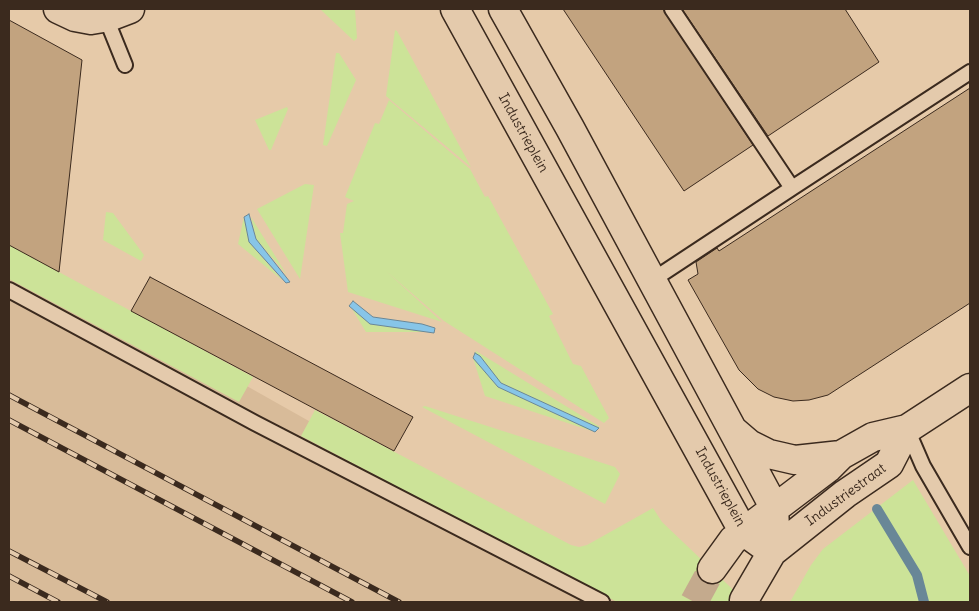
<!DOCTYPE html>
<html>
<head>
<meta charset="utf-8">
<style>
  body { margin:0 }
  #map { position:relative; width:979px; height:611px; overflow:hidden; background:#e6caa9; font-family:Delius,sans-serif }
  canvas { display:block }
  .frame { position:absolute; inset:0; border:10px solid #3b2a1e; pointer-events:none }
</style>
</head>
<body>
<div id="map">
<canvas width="979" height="611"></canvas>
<div class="frame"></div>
</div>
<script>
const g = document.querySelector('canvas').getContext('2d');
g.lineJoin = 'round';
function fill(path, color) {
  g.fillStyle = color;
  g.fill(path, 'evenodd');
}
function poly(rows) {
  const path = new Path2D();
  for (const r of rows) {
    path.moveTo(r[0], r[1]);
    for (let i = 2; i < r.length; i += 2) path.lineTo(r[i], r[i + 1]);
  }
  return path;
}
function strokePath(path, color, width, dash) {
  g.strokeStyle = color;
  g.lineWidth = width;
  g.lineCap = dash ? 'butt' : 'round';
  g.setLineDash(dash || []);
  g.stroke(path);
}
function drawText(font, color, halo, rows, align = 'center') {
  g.font = font + ' Delius,sans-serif';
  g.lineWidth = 4;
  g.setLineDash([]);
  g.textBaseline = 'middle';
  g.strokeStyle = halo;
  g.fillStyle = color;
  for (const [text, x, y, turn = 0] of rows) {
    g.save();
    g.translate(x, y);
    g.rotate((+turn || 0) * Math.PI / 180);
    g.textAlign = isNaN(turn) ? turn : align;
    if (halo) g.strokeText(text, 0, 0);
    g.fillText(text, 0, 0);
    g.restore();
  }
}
fill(poly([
  [9,252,630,602,9,602]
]), '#d8bb99');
fill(poly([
  [320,9,355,9,357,38,354,41],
  [395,30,397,31,471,167,386,96],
  [336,53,339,53,356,80,327,146,323,145],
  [389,100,470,169,485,197,488,196,553,314,549,316,573,364,581,366,609,418,604,423,444,321,386,271,442,322,348,292,340,233,343,233,347,204,354,201,345,197,375,123,379,124],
  [287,107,288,109,271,150,269,150,255,120],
  [305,184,314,185,300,279,257,209],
  [106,212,113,213,144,255,141,261,103,240],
  [244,217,249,242,282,280,238,244],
  [251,217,287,275,256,239],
  [9,245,253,377,239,402,9,279],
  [352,309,370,324,427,332,366,332],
  [476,351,600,427,599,428,501,383,480,356,475,353],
  [473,358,498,387,595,432,485,396],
  [425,406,615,467,620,474,605,504,422,407],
  [315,410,571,545,579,547,587,545,653,508,662,522,746,602,617,602,301,436],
  [913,480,970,576,970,602,790,602,811,565,823,549]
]), '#cce398');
const water = poly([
  [249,214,256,239,290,282,286,283,249,242,244,217,249,214],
  [353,301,373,317,422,324,435,328,434,333,370,324,349,306,353,301],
  [475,353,480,356,501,383,599,428,595,432,498,387,473,358,475,353]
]);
fill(water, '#87c5e8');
strokePath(water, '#698797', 1);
strokePath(poly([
  [877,509,917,575,924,602]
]), '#698797', 10);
const building = poly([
  [563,9,663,9,753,145,684,191,563,9],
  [682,9,845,9,879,62,768,136,682,9],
  [9,20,82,60,59,272,9,245,9,20],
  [970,88,970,303,828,395,809,400,793,401,774,397,758,389,739,370,688,280,698,274,696,262,717,248,719,251,970,88],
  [150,277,413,417,394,451,131,311,150,277]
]);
fill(building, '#c2a37f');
strokePath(building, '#3b2a1e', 1);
strokePath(poly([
  [694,602,712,569]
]), '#c4aa8d', 28, [28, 14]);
const service = poly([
  [672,9,792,188,970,72],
  [106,18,125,65],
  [651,281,792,188],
  [9,290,255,423,602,602],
  [907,429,923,466,970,547]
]);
const minor = poly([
  [58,9,75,17,91,20,109,17,130,9]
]);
const secondary = poly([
  [455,9,743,531,772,552],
  [503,9,570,128,774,507,775,529,772,552],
  [735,432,749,444,769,454,795,460,841,455],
  [712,569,733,540,828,468,841,455,873,437,907,429,970,388],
  [744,600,772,552,845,494,889,464,907,429]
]);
strokePath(service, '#3b2a1e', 18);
strokePath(minor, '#3b2a1e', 31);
strokePath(secondary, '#3b2a1e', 31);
strokePath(service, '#e4caac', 14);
strokePath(minor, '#e4caac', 28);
strokePath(secondary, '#e4caac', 28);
const rail = poly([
  [9,395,399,602],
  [9,420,352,602],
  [9,551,107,602],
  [9,576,58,602]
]);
strokePath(rail, '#3b2a1e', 5.5);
strokePath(rail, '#e4caac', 4, [11]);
drawText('14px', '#3b2a1e', '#e4caac', [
  ["Industrieplein",523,133,61],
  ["Industrieplein",720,487,61],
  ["Industriestraat",846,495,-36]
]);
</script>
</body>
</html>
